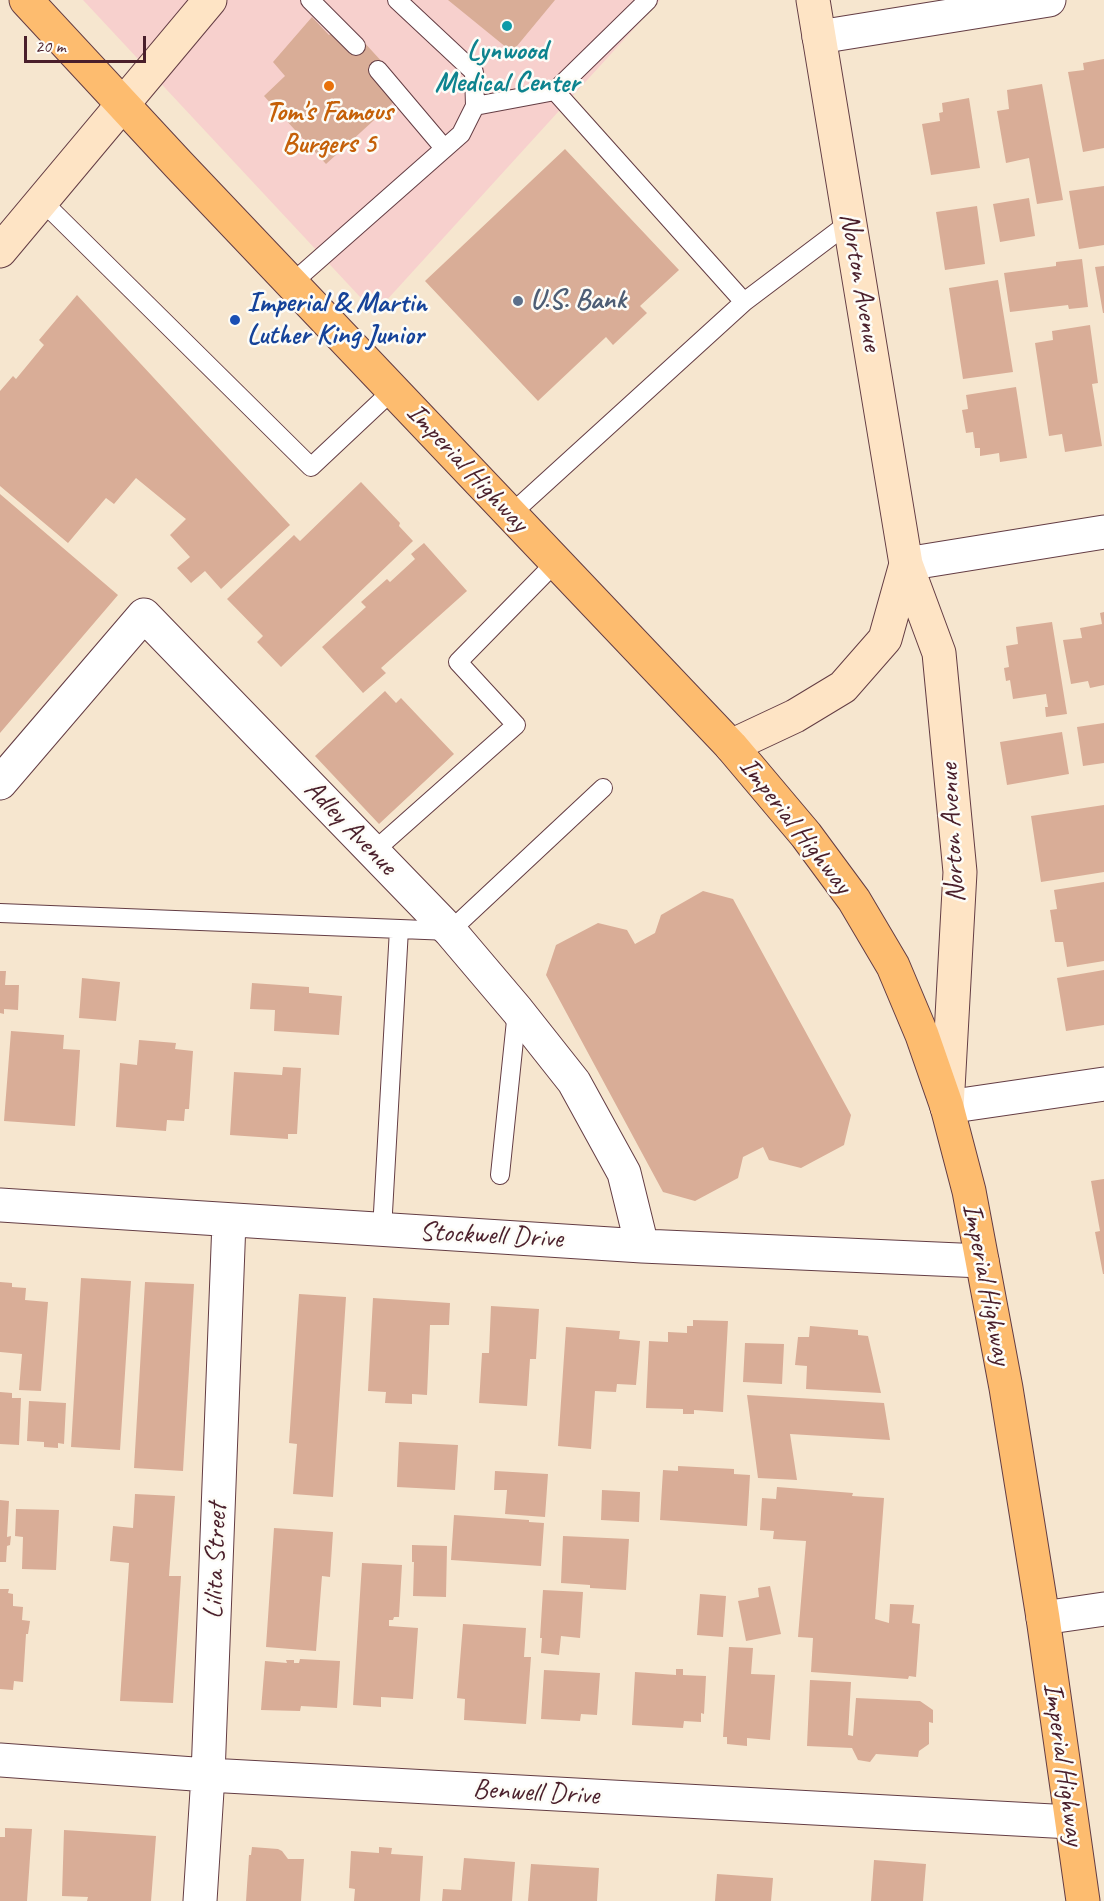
<!DOCTYPE html>
<html>
<head>
<meta charset="utf-8">
<style>
  body { margin:0 }
  #map { position:relative; width:1104px; height:1901px; overflow:hidden; background:#f6e6cf; font-family:Caveat,sans-serif }
  canvas { display:block }
  .scale { position:absolute; left:24px; top:36px; width:122px; height:27px; box-sizing:border-box; border:3px solid #4a1f2b; border-top:0; padding-left:8px; font-size:18px; line-height:21px; white-space:nowrap; color:#4a1f2b; -webkit-text-stroke:4px #fdfcf7; paint-order:stroke }
</style>
</head>
<body>
<div id="map">
<canvas width="1104" height="1901"></canvas>
<div class="scale">20 m</div>
</div>
<script>
const g = document.querySelector('canvas').getContext('2d');
g.lineJoin = 'round';
function fill(path, color) {
  g.fillStyle = color;
  g.fill(path, 'evenodd');
}
function poly(rows) {
  const path = new Path2D();
  for (const r of rows) {
    path.moveTo(r[0], r[1]);
    for (let i = 2; i < r.length; i += 2) path.lineTo(r[i], r[i + 1]);
  }
  return path;
}
function strokePath(path, color, width, dash) {
  g.strokeStyle = color;
  g.lineWidth = width;
  g.lineCap = dash ? 'butt' : 'round';
  g.setLineDash(dash || []);
  g.stroke(path);
}
function drawText(font, color, halo, rows, align = 'center') {
  g.font = font + ' Caveat,sans-serif';
  g.lineWidth = 5;
  g.setLineDash([]);
  g.textBaseline = 'middle';
  g.strokeStyle = halo;
  g.fillStyle = color;
  for (const [text, x, y, turn = 0] of rows) {
    g.save();
    g.translate(x, y);
    g.rotate((+turn || 0) * Math.PI / 180);
    g.textAlign = isNaN(turn) ? turn : align;
    if (halo) g.strokeText(text, 0, 0);
    g.fillText(text, 0, 0);
    g.restore();
  }
}
fill(poly([
  [83,0,660,0,375,313]
]), '#f7d0cd');
fill(poly([
  [448,0,555,0,512,52],
  [312,17,329,35,333,32,362,40,384,64,396,100,326,164,264,96,285,76,273,62],
  [1104,59,1104,148,1083,152,1068,72,1084,70,1083,63],
  [1042,84,1063,200,1037,204,1029,158,1006,163,997,111,1009,109,1007,90],
  [969,98,980,168,931,175,922,124,940,121,939,113,943,112,942,103],
  [565,149,679,270,640,306,647,313,613,345,606,337,538,401,425,281],
  [1104,186,1104,245,1079,249,1069,191],
  [1029,198,1035,236,1000,242,993,204],
  [977,206,985,264,945,270,936,212],
  [1082,259,1088,307,1069,309,1068,305,1010,312,1004,273,1056,266,1056,262],
  [1104,266,1104,313,1103,313,1095,267],
  [998,280,1013,372,963,379,949,288],
  [77,295,290,525,221,589,205,571,191,583,177,568,190,557,170,535,186,519,136,478,114,504,106,498,68,543,0,486,0,391,13,376,16,379,44,345,39,340],
  [1090,325,1098,383,1092,384,1102,446,1065,452,1062,434,1049,436,1035,343,1053,340,1052,331],
  [1016,387,1027,458,1000,462,999,453,980,456,980,448,975,448,973,432,966,433,962,410,968,409,966,395],
  [361,482,400,523,399,526,413,541,281,667,257,642,263,636,227,599,294,535,300,541],
  [0,494,118,595,0,733],
  [424,543,467,591,381,668,386,673,363,693,322,647,366,607,361,602,387,579,390,582,415,559,411,554],
  [1104,612,1104,685,1090,688,1088,681,1071,684,1063,640,1082,638,1080,628,1102,624,1100,613],
  [1052,622,1067,714,1046,717,1045,707,1048,707,1046,694,1013,699,1010,680,1006,681,1004,668,1009,667,1006,646,1018,644,1016,627],
  [385,691,396,703,401,698,454,754,379,824,315,756],
  [1104,723,1104,763,1083,766,1077,727],
  [1062,732,1069,774,1007,785,1000,742],
  [1104,805,1104,872,1041,882,1031,816],
  [1104,882,1104,961,1067,967,1063,942,1055,942,1050,910,1057,909,1054,890],
  [703,891,733,899,851,1115,844,1145,801,1168,769,1160,763,1147,743,1157,738,1178,695,1201,663,1192,546,975,556,945,598,923,627,930,635,944,655,933,661,915],
  [1104,970,1104,1025,1066,1031,1057,978],
  [0,971,6,971,5,985,19,985,18,1010,4,1009,4,1014,0,1013],
  [82,978,120,982,116,1021,79,1018],
  [252,983,309,987,309,993,342,996,339,1035,274,1031,275,1010,250,1009],
  [11,1031,64,1035,63,1049,80,1050,75,1126,4,1121],
  [139,1040,176,1043,175,1049,193,1051,189,1109,185,1109,184,1121,167,1120,166,1131,116,1127,120,1063,137,1065],
  [283,1067,301,1068,297,1134,288,1134,288,1139,230,1135,234,1072,282,1075],
  [1104,1179,1104,1274,1103,1274,1095,1232,1100,1231,1091,1181],
  [81,1278,131,1281,120,1450,71,1447],
  [0,1282,12,1283,12,1287,26,1288,25,1300,48,1302,41,1391,19,1390,22,1354,0,1352],
  [145,1282,194,1284,183,1471,134,1468],
  [299,1294,346,1297,333,1497,293,1494,297,1444,289,1443],
  [373,1298,450,1303,449,1325,430,1325,427,1395,412,1394,412,1404,385,1403,386,1392,368,1391],
  [491,1306,539,1309,536,1359,530,1359,527,1406,479,1403,482,1353,489,1353],
  [693,1320,728,1321,723,1412,694,1410,694,1414,683,1414,683,1409,646,1408,649,1341,668,1342,668,1332,687,1333,687,1326,693,1326],
  [810,1326,858,1330,858,1335,868,1336,881,1393,806,1389,807,1366,795,1365,798,1337,809,1337],
  [566,1327,620,1331,619,1339,640,1341,636,1385,617,1384,616,1392,595,1391,591,1449,558,1446],
  [745,1343,784,1344,782,1384,743,1382],
  [0,1392,12,1393,12,1398,21,1398,19,1445,0,1444],
  [747,1395,884,1403,890,1440,790,1434,797,1480,758,1478],
  [29,1401,66,1403,64,1444,58,1443,58,1448,44,1447,44,1442,27,1441],
  [399,1442,458,1445,455,1490,397,1487],
  [678,1466,734,1469,734,1474,750,1475,747,1526,660,1520,663,1470,678,1471],
  [495,1471,548,1474,545,1517,505,1514,507,1490,494,1490],
  [777,1487,853,1493,852,1496,884,1498,875,1619,889,1623,890,1604,914,1605,912,1623,920,1624,916,1677,909,1676,908,1679,811,1672,813,1638,798,1637,806,1541,773,1539,774,1531,760,1530,762,1498,776,1499],
  [602,1490,640,1492,639,1522,601,1520],
  [135,1494,175,1496,169,1576,181,1576,173,1703,120,1701,129,1563,110,1561,113,1526,133,1528],
  [0,1500,9,1501,7,1537,11,1536,10,1545,7,1546,6,1562,0,1562],
  [16,1509,59,1510,56,1570,22,1569,23,1537,15,1536],
  [454,1515,529,1520,529,1522,544,1523,541,1566,451,1560],
  [274,1528,333,1532,330,1577,322,1576,316,1651,266,1647],
  [563,1536,629,1539,626,1590,590,1588,590,1585,561,1583],
  [412,1545,447,1546,446,1597,413,1596,414,1562,412,1562],
  [362,1563,402,1565,399,1617,394,1617,393,1620,389,1620,389,1626,418,1628,413,1699,381,1697,381,1707,353,1705],
  [770,1586,781,1634,746,1641,738,1601,759,1597,758,1588],
  [0,1589,9,1589,8,1593,13,1594,13,1606,23,1607,22,1620,30,1621,28,1634,26,1634,23,1682,14,1681,13,1690,0,1689],
  [543,1590,583,1592,580,1638,561,1636,559,1655,541,1653,542,1638,540,1638],
  [700,1594,726,1596,723,1637,697,1635],
  [463,1624,526,1628,524,1657,531,1657,526,1724,464,1720,465,1699,457,1698],
  [729,1647,753,1648,751,1674,775,1675,770,1740,747,1738,747,1746,727,1744,727,1737,723,1737],
  [300,1659,340,1661,337,1708,301,1706,300,1711,261,1710,265,1661,287,1663,286,1660,294,1660,294,1663,299,1663],
  [676,1669,683,1669,683,1675,706,1676,704,1714,701,1713,701,1722,684,1721,683,1728,632,1725,635,1672,676,1675],
  [544,1670,600,1673,597,1715,581,1714,580,1721,541,1719],
  [810,1680,851,1682,848,1735,853,1736,856,1698,920,1701,933,1710,933,1723,929,1722,929,1744,919,1751,918,1757,876,1754,870,1762,858,1760,852,1748,807,1746],
  [5,1828,32,1829,27,1901,0,1901,0,1837,5,1837],
  [64,1830,156,1836,151,1901,87,1901,88,1897,62,1896],
  [252,1847,278,1849,282,1851,288,1859,304,1859,301,1901,246,1901,249,1855,251,1855],
  [379,1847,392,1848,391,1854,423,1856,420,1901,354,1901,355,1889,349,1888,351,1851,379,1853],
  [464,1858,515,1862,512,1901,442,1901,443,1889,461,1890],
  [874,1860,926,1864,923,1901,871,1901],
  [531,1864,599,1868,597,1901,528,1901],
  [717,1874,773,1878,771,1901,715,1901]
]), '#d9ad97');
const lane = poly([
  [310,0,356,46],
  [378,70,444,148],
  [475,106,555,91,648,0],
  [42,201,311,467,393,390],
  [292,283,461,134,475,106,474,72,397,0],
  [744,302,850,222],
  [511,514,744,302,555,91],
  [374,851,516,725,458,662,556,562],
  [0,913,450,931,603,788],
  [500,1175,517,1011],
  [382,1230,399,929]
]);
const street = poly([
  [819,37,1049,0],
  [906,564,1104,532],
  [0,783,144,615,450,931,517,1010,574,1082,624,1173,642,1246],
  [947,1107,1104,1084],
  [0,1205,642,1246,982,1261],
  [1043,1618,1104,1609],
  [0,1760,208,1775,1071,1822],
  [200,1901,208,1775,229,1221]
]);
const secondary = poly([
  [813,0,906,564,939,653,960,872,947,1107],
  [0,251,210,0],
  [731,746,795,716,843,687,885,639,906,564]
]);
const primary = poly([
  [26,0,179,165,731,746,806,835,854,900,893,966,922,1035,947,1107,969,1191,1006,1388,1043,1618,1083,1901]
]);
strokePath(lane, '#643d44', 20);
strokePath(street, '#643d44', 35);
strokePath(secondary, '#643d44', 35);
strokePath(primary, '#643d44', 35);
strokePath(lane, '#fff', 18);
strokePath(street, '#fff', 33);
strokePath(secondary, '#fee4c5', 33);
strokePath(primary, '#fdbc6f', 33);
for (const [x, y, r, color] of [
  [507,26,6,"#0f9aa8"],
  [329,86,6,"#e8710a"],
  [518,301,6,"#5c6f8a"],
  [235,320,6,"#1a4fb4"]
]) {
  const dot = new Path2D();
  dot.arc(x, y, r, 0, 2 * Math.PI);
  g.fillStyle = color;
  g.fill(dot);
  strokePath(dot, '#fdfcf7', 2);
}
drawText('bold 28px', '#0d838f', '#fdfcf7', [
  ["Lynwood",507,52],
  ["Medical Center",507,84]
]);
drawText('bold 28px', '#c56008', '#fdfcf7', [
  ["Tom's Famous",329,113],
  ["Burgers 5",329,145]
]);
drawText('28px', '#4a1f2b', '#fdfcf7', [
  ["Norton Avenue",860,282,80],
  ["Imperial Highway",467,468,47],
  ["Imperial Highway",795,826,52],
  ["Adley Avenue",350,828,46],
  ["Norton Avenue",953,833,-93],
  ["Stockwell Drive",491,1236,3],
  ["Imperial Highway",986,1284,79],
  ["Lilita Street",216,1561,-88],
  ["Imperial Highway",1063,1764,82],
  ["Benwell Drive",536,1793,3]
]);
drawText('bold 28px', '#4e5e75', '#fdfcf7', [
  ["U.S. Bank",530,301]
], 'left');
drawText('bold 28px', '#164399', '#fdfcf7', [
  ["Imperial & Martin",247,304],
  ["Luther King Junior",247,336]
], 'left');
</script>
</body>
</html>
